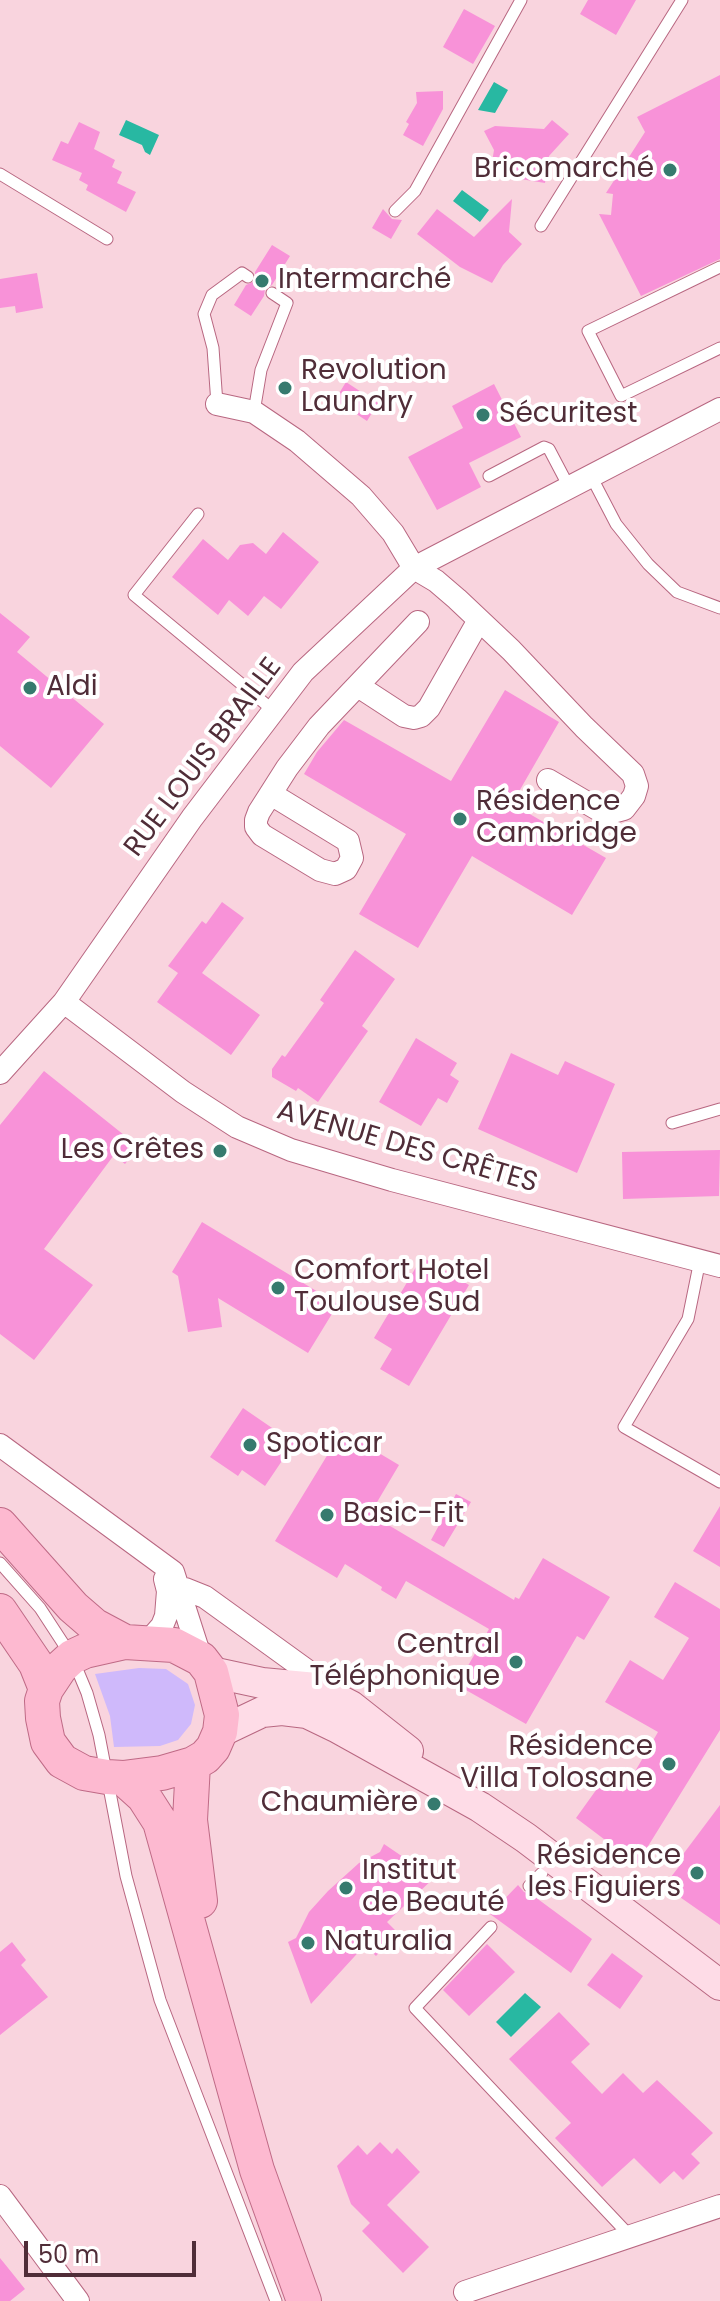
<!DOCTYPE html>
<html>
<head>
<meta charset="utf-8">
<style>
  body { margin:0 }
  #map { position:relative; width:720px; height:2301px; overflow:hidden; background:#f9d4de; font-family:Poppins,sans-serif }
  canvas { display:block }
  .scale { position:absolute; left:24px; top:2241px; width:172px; height:36px; box-sizing:border-box; border:4px solid #502d38; border-top:0; padding-left:10px; font-size:24px; line-height:28px; white-space:nowrap; color:#502d38; -webkit-text-stroke:6px #fff; paint-order:stroke }
</style>
</head>
<body>
<div id="map">
<canvas width="720" height="2301"></canvas>
<div class="scale">50 m</div>
</div>
<script>
const g = document.querySelector('canvas').getContext('2d');
g.lineJoin = 'round';
function fill(path, color) {
  g.fillStyle = color;
  g.fill(path, 'evenodd');
}
function poly(rows) {
  const path = new Path2D();
  for (const r of rows) {
    path.moveTo(r[0], r[1]);
    for (let i = 2; i < r.length; i += 2) path.lineTo(r[i], r[i + 1]);
  }
  return path;
}
function strokePath(path, color, width, dash) {
  g.strokeStyle = color;
  g.lineWidth = width;
  g.lineCap = dash ? 'butt' : 'round';
  g.setLineDash(dash || []);
  g.stroke(path);
}
function drawText(font, color, halo, rows, align = 'center') {
  g.font = font + ' Poppins,sans-serif';
  g.lineWidth = 8;
  g.setLineDash([]);
  g.textBaseline = 'middle';
  g.strokeStyle = halo;
  g.fillStyle = color;
  for (const [text, x, y, turn = 0] of rows) {
    g.save();
    g.translate(x, y);
    g.rotate((+turn || 0) * Math.PI / 180);
    g.textAlign = isNaN(turn) ? turn : align;
    if (halo) g.strokeText(text, 0, 0);
    g.fillText(text, 0, 0);
    g.restore();
  }
}
fill(poly([
  [139,1668,166,1669,188,1684,195,1705,191,1724,178,1740,160,1746,114,1747,110,1716,95,1674]
]), '#cfb9fb');
fill(poly([
  [494,82,508,90,495,113,478,110],
  [126,120,159,135,150,155,145,152,142,145,119,135],
  [462,190,489,210,480,222,453,201],
  [525,1993,541,2007,511,2037,496,2022]
]), '#28b8a2');
fill(poly([
  [588,0,636,0,616,35,580,14],
  [464,9,495,26,473,64,443,47],
  [720,75,720,259,641,296,599,214,611,215,613,194,606,193,645,132,637,117],
  [443,91,443,109,423,146,403,135,409,124,406,122,417,103,416,92],
  [552,120,569,134,549,156,545,183,490,174,494,150,484,131,495,126,544,129],
  [79,122,100,132,94,149,115,160,112,167,122,172,117,183,136,192,126,212,86,190,88,185,79,180,82,173,52,160,61,141,68,144],
  [512,199,509,232,522,244,503,265,492,283,460,267,417,234,437,209,474,237],
  [383,209,392,219,402,220,391,239,372,228],
  [272,245,290,256,272,285,265,289,264,296,251,316,234,305,246,285,255,281,255,272],
  [37,273,43,308,16,313,15,306,0,308,0,279],
  [346,382,378,403,367,421,335,400],
  [494,384,521,437,469,463,481,487,437,510,408,457,463,428,452,406],
  [283,532,319,562,281,609,264,596,248,616,229,600,218,615,172,577,203,539,228,560,240,545,253,543,266,554],
  [0,613,30,637,17,652,104,724,51,788,0,746],
  [505,690,559,722,517,795,521,809,606,858,572,915,472,856,418,948,359,914,406,834,304,774,317,752,344,720,451,781],
  [222,902,244,918,202,973,260,1015,231,1055,157,1002,178,973,168,966,202,921,206,924],
  [355,950,395,979,362,1026,368,1031,318,1102,298,1088,296,1091,272,1077,272,1069,282,1055,285,1057,324,1003,320,1000],
  [416,1038,457,1063,450,1075,459,1081,447,1103,438,1098,421,1126,379,1102],
  [511,1053,558,1075,565,1061,615,1084,577,1173,478,1129],
  [44,1071,139,1147,125,1164,114,1155,44,1249,93,1285,34,1360,0,1334,0,1125],
  [720,1150,719,1196,623,1199,622,1152],
  [202,1222,338,1304,308,1353,218,1298,222,1327,188,1332,178,1276,172,1272],
  [422,1257,469,1285,409,1386,380,1369,392,1349,374,1338],
  [243,1408,294,1443,265,1486,242,1470,238,1476,210,1457],
  [342,1431,399,1465,370,1514,514,1600,515,1597,519,1599,543,1558,610,1597,584,1640,577,1636,526,1724,457,1685,489,1629,406,1581,396,1599,381,1590,382,1587,345,1564,337,1578,275,1541],
  [456,1494,471,1502,444,1547,431,1540],
  [720,1506,720,1567,693,1551],
  [675,1582,720,1609,720,1730,637,1864,576,1818,604,1779,623,1792,658,1732,605,1702,630,1660,663,1680,689,1638,654,1617],
  [720,1805,720,1925,664,1886,684,1860,681,1857],
  [384,1844,434,1878,387,1922,398,1933,376,1956,365,1945,311,2004,288,1942,296,1938,309,1912,328,1891,359,1863,380,1852],
  [518,1885,524,1892,531,1894,592,1939,571,1973,490,1914],
  [12,1942,26,1960,21,1965,48,1997,0,2035,0,1952],
  [487,1944,515,1972,469,2016,443,1990],
  [612,1953,643,1976,620,2009,587,1985],
  [559,2012,590,2044,571,2062,602,2094,623,2073,643,2093,657,2080,713,2133,691,2154,700,2163,683,2180,674,2171,660,2184,634,2158,602,2187,555,2138,571,2123,509,2059],
  [380,2142,392,2154,397,2148,420,2172,387,2205,429,2247,403,2273,362,2231,370,2223,351,2204,337,2166,358,2145,367,2155],
  [0,2258,25,2289,10,2301,0,2301]
]), '#f892d8');
const service = poly([
  [0,174,107,239],
  [395,211,415,191,521,0],
  [541,226,682,0],
  [720,267,588,331,621,396,720,348],
  [217,404,213,348,204,314,212,295,242,273,248,277],
  [254,412,261,370,287,303,272,293],
  [489,476,544,447,549,449,569,487],
  [591,476,616,524,648,564,677,592,720,608],
  [198,514,134,595,274,711],
  [672,1123,720,1109],
  [700,1260,688,1319,624,1427,720,1482],
  [0,1563,40,1608,72,1657,87,1693,99,1735,126,1876,160,2000,276,2301],
  [529,1886,542,1873],
  [491,1927,415,2008,631,2237]
]);
const minor = poly([
  [217,404,254,412,297,441,361,496,393,533,414,568,436,581,457,599,511,650,584,727,633,774,637,786,634,796,624,809,606,814,548,780],
  [358,686,404,716,414,718,421,716,429,708,479,620],
  [271,794,348,841,352,858,346,869,335,874,320,870,262,835,256,827,256,820,259,812,287,768,319,726,418,622],
  [64,1002,183,1092,237,1127,291,1150,392,1180,720,1266],
  [0,1073,64,1002,192,818,303,672,414,568,720,409],
  [0,1445,173,1572,201,1659],
  [179,1589,185,1589,205,1597,306,1670],
  [148,1642,162,1626,166,1616,168,1591,165,1579],
  [0,2196,78,2301],
  [465,2292,720,2206]
]);
const secondary = poly([
  [211,1672,262,1683,316,1688,351,1706,408,1751],
  [220,1732,262,1712,282,1710,307,1713,336,1727,480,1807,526,1838,720,1985]
]);
const primary = poly([
  [0,1525,73,1607,95,1626,125,1642],
  [0,1611,36,1664,46,1689],
  [125,1642,174,1645,201,1659,211,1672,222,1715,220,1732,213,1748,205,1757,193,1764,162,1773,123,1778,107,1777,84,1773,62,1761,48,1742,43,1718,42,1701,46,1689,60,1668,72,1657,85,1651,125,1642],
  [193,1764,190,1820,200,1901],
  [123,1778,144,1797,160,1822,257,2170,304,2301]
]);
strokePath(service, '#b86781', 13);
strokePath(minor, '#b86781', 24);
strokePath(secondary, '#b86781', 32);
strokePath(primary, '#bf6a86', 36);
strokePath(service, '#fff', 11);
strokePath(minor, '#fff', 22);
strokePath(secondary, '#fedce7', 30);
strokePath(primary, '#fdb9d0', 34);
for (const [x, y, r, color] of [
  [670,170,8,"#367a6e"],
  [262,281,8,"#367a6e"],
  [285,388,8,"#367a6e"],
  [483,415,8,"#367a6e"],
  [30,688,8,"#367a6e"],
  [460,819,8,"#367a6e"],
  [220,1151,8,"#367a6e"],
  [278,1288,8,"#367a6e"],
  [250,1445,8,"#367a6e"],
  [327,1515,8,"#367a6e"],
  [516,1662,8,"#367a6e"],
  [669,1764,8,"#367a6e"],
  [434,1804,8,"#367a6e"],
  [697,1873,8,"#367a6e"],
  [346,1888,8,"#367a6e"],
  [308,1943,8,"#367a6e"]
]) {
  const dot = new Path2D();
  dot.arc(x, y, r, 0, 2 * Math.PI);
  g.fillStyle = color;
  g.fill(dot);
  strokePath(dot, '#fff', 3);
}
drawText('28px', '#502d38', '#fff', [
  ["Bricomarché",654,170,"right"],
  ["Intermarché",278,281],
  ["Revolution",301,372],
  ["Laundry",301,404],
  ["Sécuritest",499,415],
  ["Aldi",46,688],
  ["Résidence",476,803],
  ["Cambridge",476,835],
  ["Les Crêtes",204,1151,"right"],
  ["Comfort Hotel",294,1272],
  ["Toulouse Sud",294,1304],
  ["Spoticar",266,1445],
  ["Basic-Fit",343,1515],
  ["Central",500,1646,"right"],
  ["Téléphonique",500,1678,"right"],
  ["Résidence",653,1748,"right"],
  ["Villa Tolosane",653,1780,"right"],
  ["Chaumière",418,1804,"right"],
  ["Résidence",681,1857,"right"],
  ["les Figuiers",681,1889,"right"],
  ["Institut",362,1872],
  ["de Beauté",362,1904],
  ["Naturalia",324,1943]
], 'left');
drawText('28px', '#502d38', '#fff', [
  ["RUE LOUIS BRAILLE",204,758,-53],
  ["AVENUE DES CRÊTES",407,1148,16]
]);
</script>
</body>
</html>
